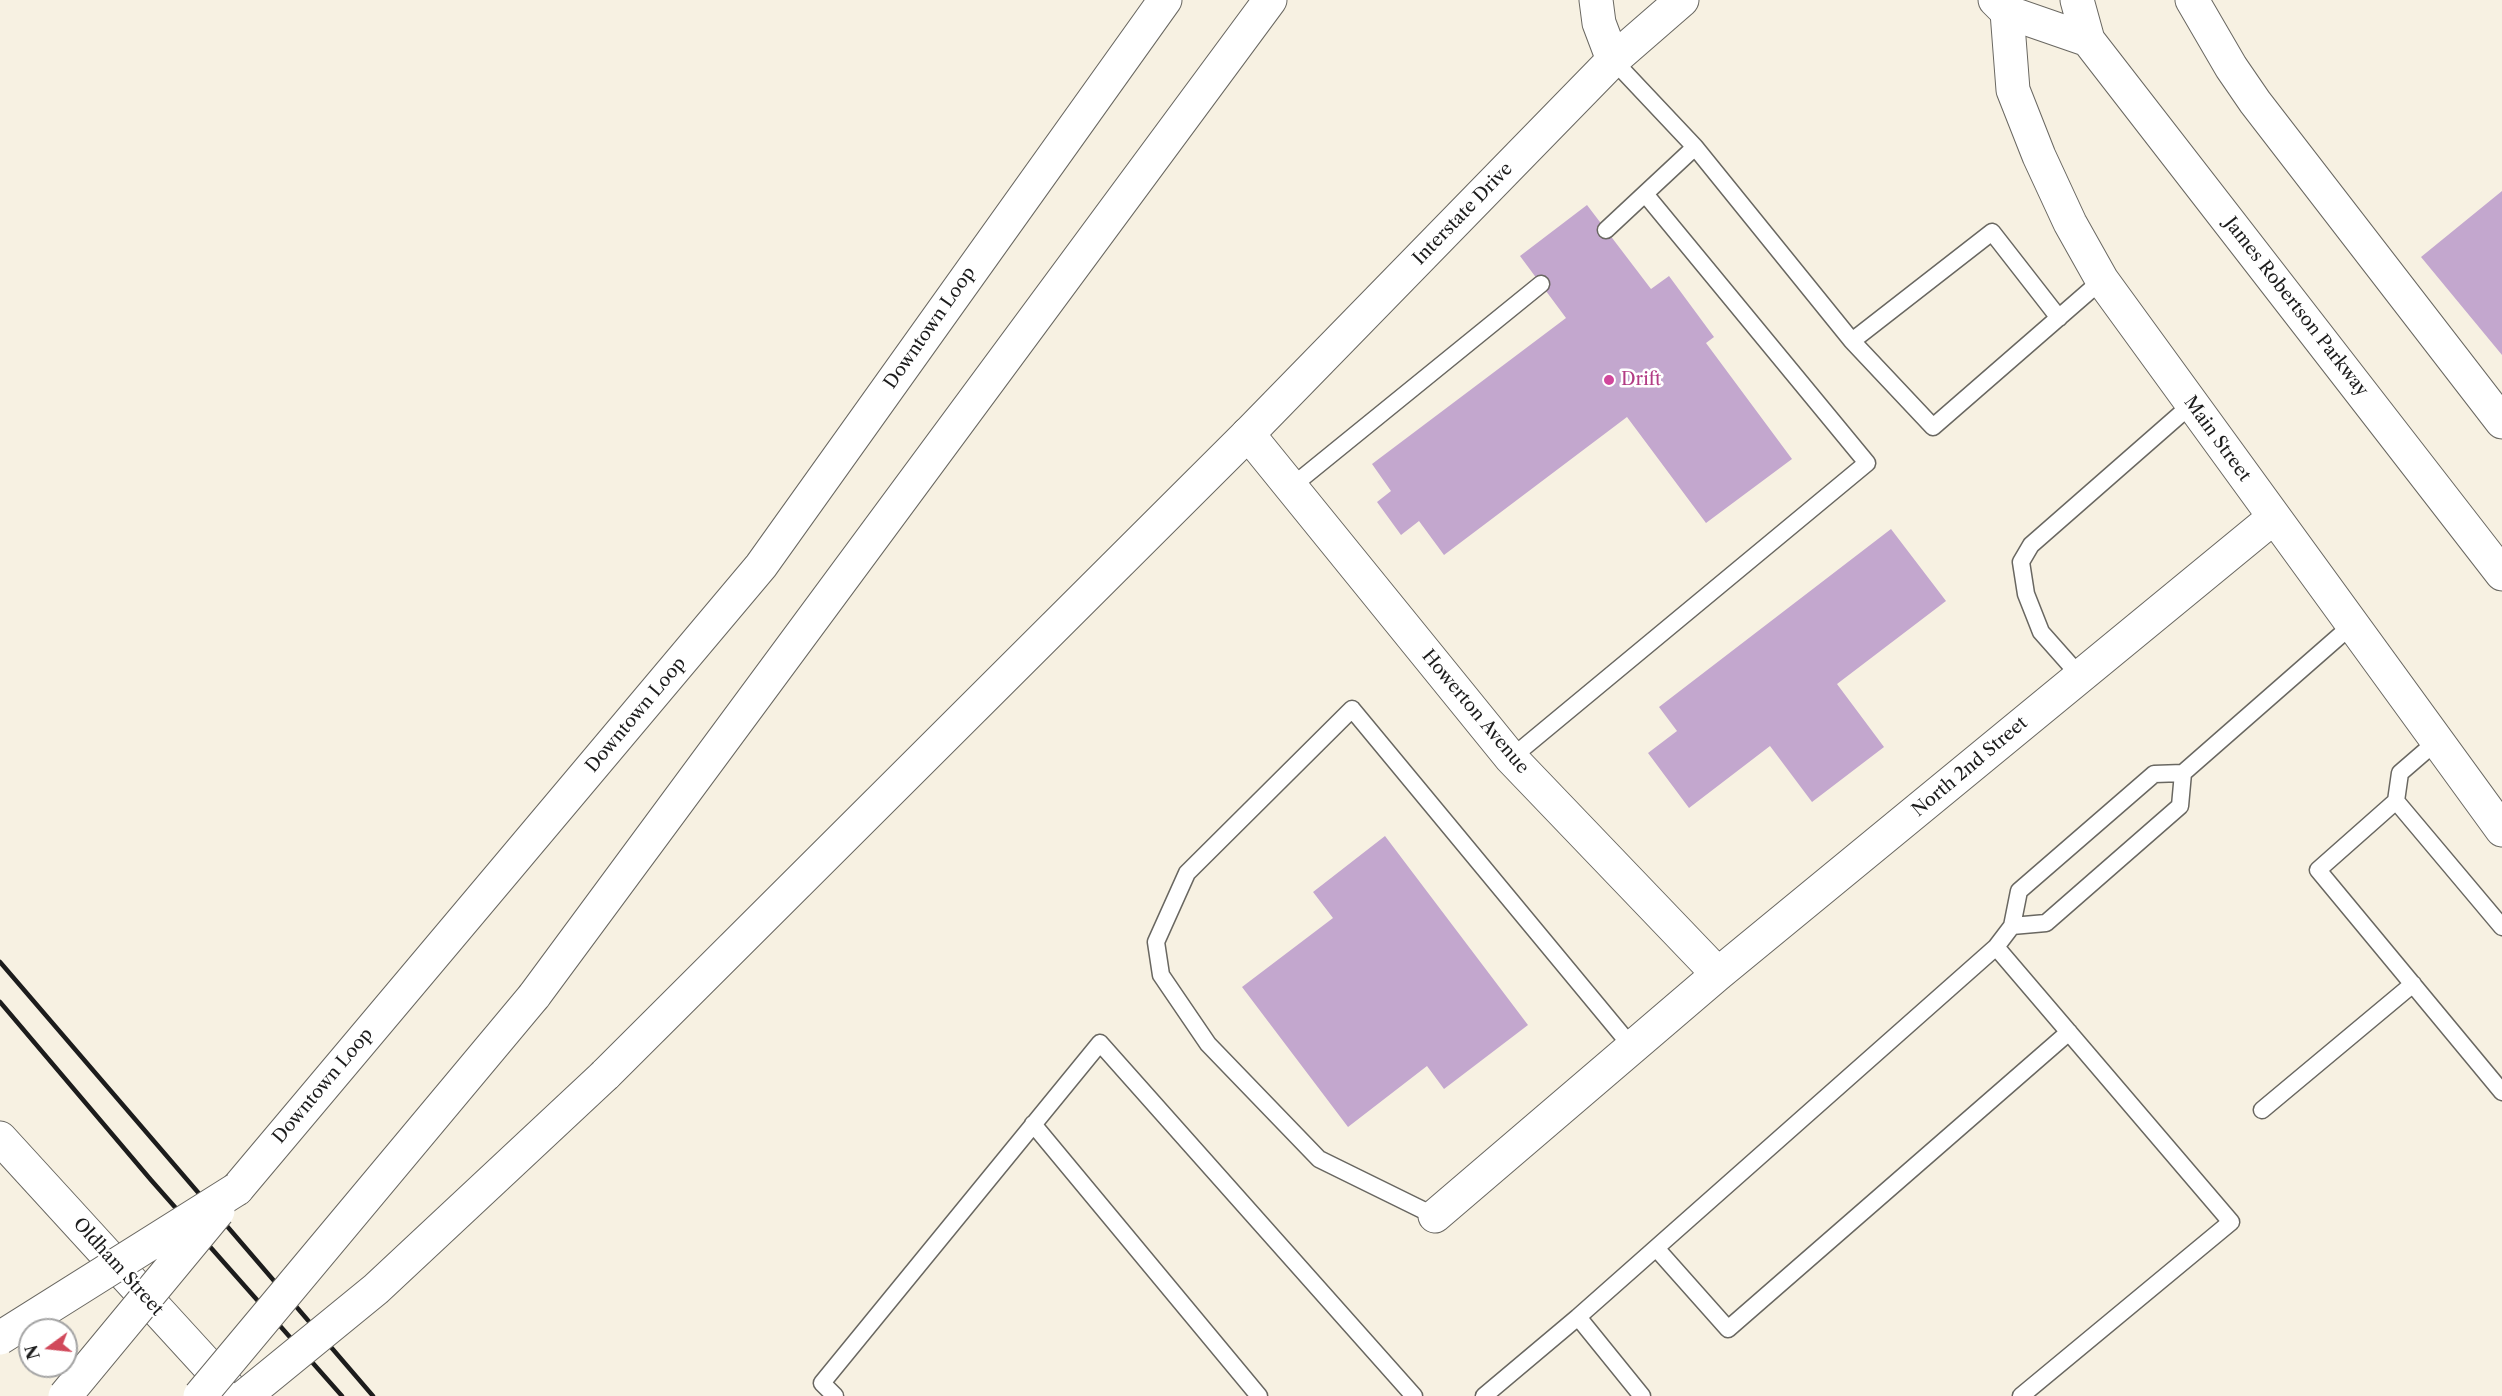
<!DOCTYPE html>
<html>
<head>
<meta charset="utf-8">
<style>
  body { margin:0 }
  #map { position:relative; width:2502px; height:1396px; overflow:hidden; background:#f7f1e2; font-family:"Libre Caslon Text",serif }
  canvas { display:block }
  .north { position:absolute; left:18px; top:1318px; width:60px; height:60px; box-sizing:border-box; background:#fff; border:2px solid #a4a4a4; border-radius:50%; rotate:255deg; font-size:16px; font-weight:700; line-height:24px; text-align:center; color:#1c1c1c }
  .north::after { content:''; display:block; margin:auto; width:21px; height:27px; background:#d1495b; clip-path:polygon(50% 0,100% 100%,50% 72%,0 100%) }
</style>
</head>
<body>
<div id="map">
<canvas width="2502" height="1396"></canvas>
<div class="north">N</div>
</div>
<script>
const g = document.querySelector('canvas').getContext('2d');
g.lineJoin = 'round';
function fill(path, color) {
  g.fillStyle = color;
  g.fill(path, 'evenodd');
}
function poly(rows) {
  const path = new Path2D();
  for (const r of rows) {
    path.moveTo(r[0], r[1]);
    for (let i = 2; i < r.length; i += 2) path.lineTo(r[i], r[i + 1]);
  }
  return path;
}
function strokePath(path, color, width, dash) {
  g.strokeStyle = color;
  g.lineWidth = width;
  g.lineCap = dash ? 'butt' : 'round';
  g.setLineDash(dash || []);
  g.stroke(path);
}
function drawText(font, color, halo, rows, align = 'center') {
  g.font = font + ' "Libre Caslon Text",serif';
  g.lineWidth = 5;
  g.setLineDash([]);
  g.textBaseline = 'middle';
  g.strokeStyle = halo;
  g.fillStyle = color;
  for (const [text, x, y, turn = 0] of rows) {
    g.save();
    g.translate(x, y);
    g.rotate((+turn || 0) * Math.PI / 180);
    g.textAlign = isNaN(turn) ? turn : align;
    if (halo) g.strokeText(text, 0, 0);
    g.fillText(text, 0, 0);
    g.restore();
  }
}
fill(poly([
  [2502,191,2502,355,2421,257],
  [1587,205,1651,289,1669,276,1714,337,1706,343,1792,459,1706,523,1627,417,1444,555,1419,521,1401,535,1377,502,1391,491,1372,464,1566,318,1520,256],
  [1891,529,1946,601,1837,684,1884,747,1812,802,1770,746,1689,808,1648,753,1677,731,1659,707],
  [1385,836,1528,1025,1444,1089,1427,1066,1348,1127,1242,987,1333,918,1313,892]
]), '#c3a7ce');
const lane = poly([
  [1613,60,1695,147,1852,341,1992,232,2059,318],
  [1606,230,1695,147],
  [1852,341,1933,427,2102,280],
  [1291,487,1541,284],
  [2080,676,2041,632,2026,594,2021,562,2031,545,2192,404],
  [1511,758,1867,463,1646,195],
  [2183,773,2180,806,2046,923,2012,926,2019,891,2154,774,2183,773,2352,625],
  [2396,801,2400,773,2437,741],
  [2502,927,2396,801,2318,870,2502,1092],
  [1996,947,2231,1222,2021,1396],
  [2262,1110,2413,984],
  [1033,1124,1259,1396],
  [1435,1216,1319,1159,1208,1044,1161,975,1156,942,1187,873,1352,709,1632,1047],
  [1656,1248,1728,1329,2069,1032],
  [1578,1317,1996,947,2012,926],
  [835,1396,822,1383,1100,1043,1414,1396],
  [1484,1396,1578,1317,1642,1396]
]);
const street = poly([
  [1596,0,1599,23,1613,60],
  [2192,0,2231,67,2255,102,2502,422],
  [2007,12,2013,90,2039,156,2070,223,2102,280,2502,830],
  [1248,434,1511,758,1718,974],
  [0,1138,236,1396],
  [1435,1216,1718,974,2273,518]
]);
const primary = poly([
  [1995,0,2007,12,2088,40],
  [2077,0,2088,40,2502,574],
  [1248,434,1613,60,1682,0]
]);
const highway = poly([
  [534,996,1270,0],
  [605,1075,1248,434],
  [237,1189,761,566,1165,0]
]);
strokePath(lane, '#696761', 19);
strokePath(street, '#696761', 35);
strokePath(primary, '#696761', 35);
strokePath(highway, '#696761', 35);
strokePath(lane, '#fff', 16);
strokePath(street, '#fff', 33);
strokePath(primary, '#fff', 33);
strokePath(highway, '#fff', 33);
strokePath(poly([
  [0,962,373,1396],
  [0,1002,151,1180,342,1396]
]), '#1c1c1c', 4.5);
const highwayBridge = poly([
  [0,1338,237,1189],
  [65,1396,218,1211],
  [200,1396,534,996],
  [245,1396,376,1289,605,1075]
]);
strokePath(highwayBridge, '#696761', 35, []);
strokePath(highwayBridge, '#fff', 33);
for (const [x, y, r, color] of [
  [1609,380,6,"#d1479c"]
]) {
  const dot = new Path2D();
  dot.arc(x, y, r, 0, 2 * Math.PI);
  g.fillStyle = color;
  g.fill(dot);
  strokePath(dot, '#fff', 2);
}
drawText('18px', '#1c1c1c', '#fff', [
  ["Interstate Drive",1463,214,-46],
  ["James Robertson Parkway",2296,307,52],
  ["Downtown Loop",930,328,-55],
  ["Main Street",2217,439,54],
  ["Howerton Avenue",1475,712,50],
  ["Downtown Loop",636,715,-50],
  ["North 2nd Street",1970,767,-40],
  ["Downtown Loop",323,1086,-50],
  ["Oldham Street",118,1267,48]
]);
drawText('18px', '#b23c85', '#fff', [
  ["Drift",1621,380]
], 'left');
</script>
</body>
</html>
